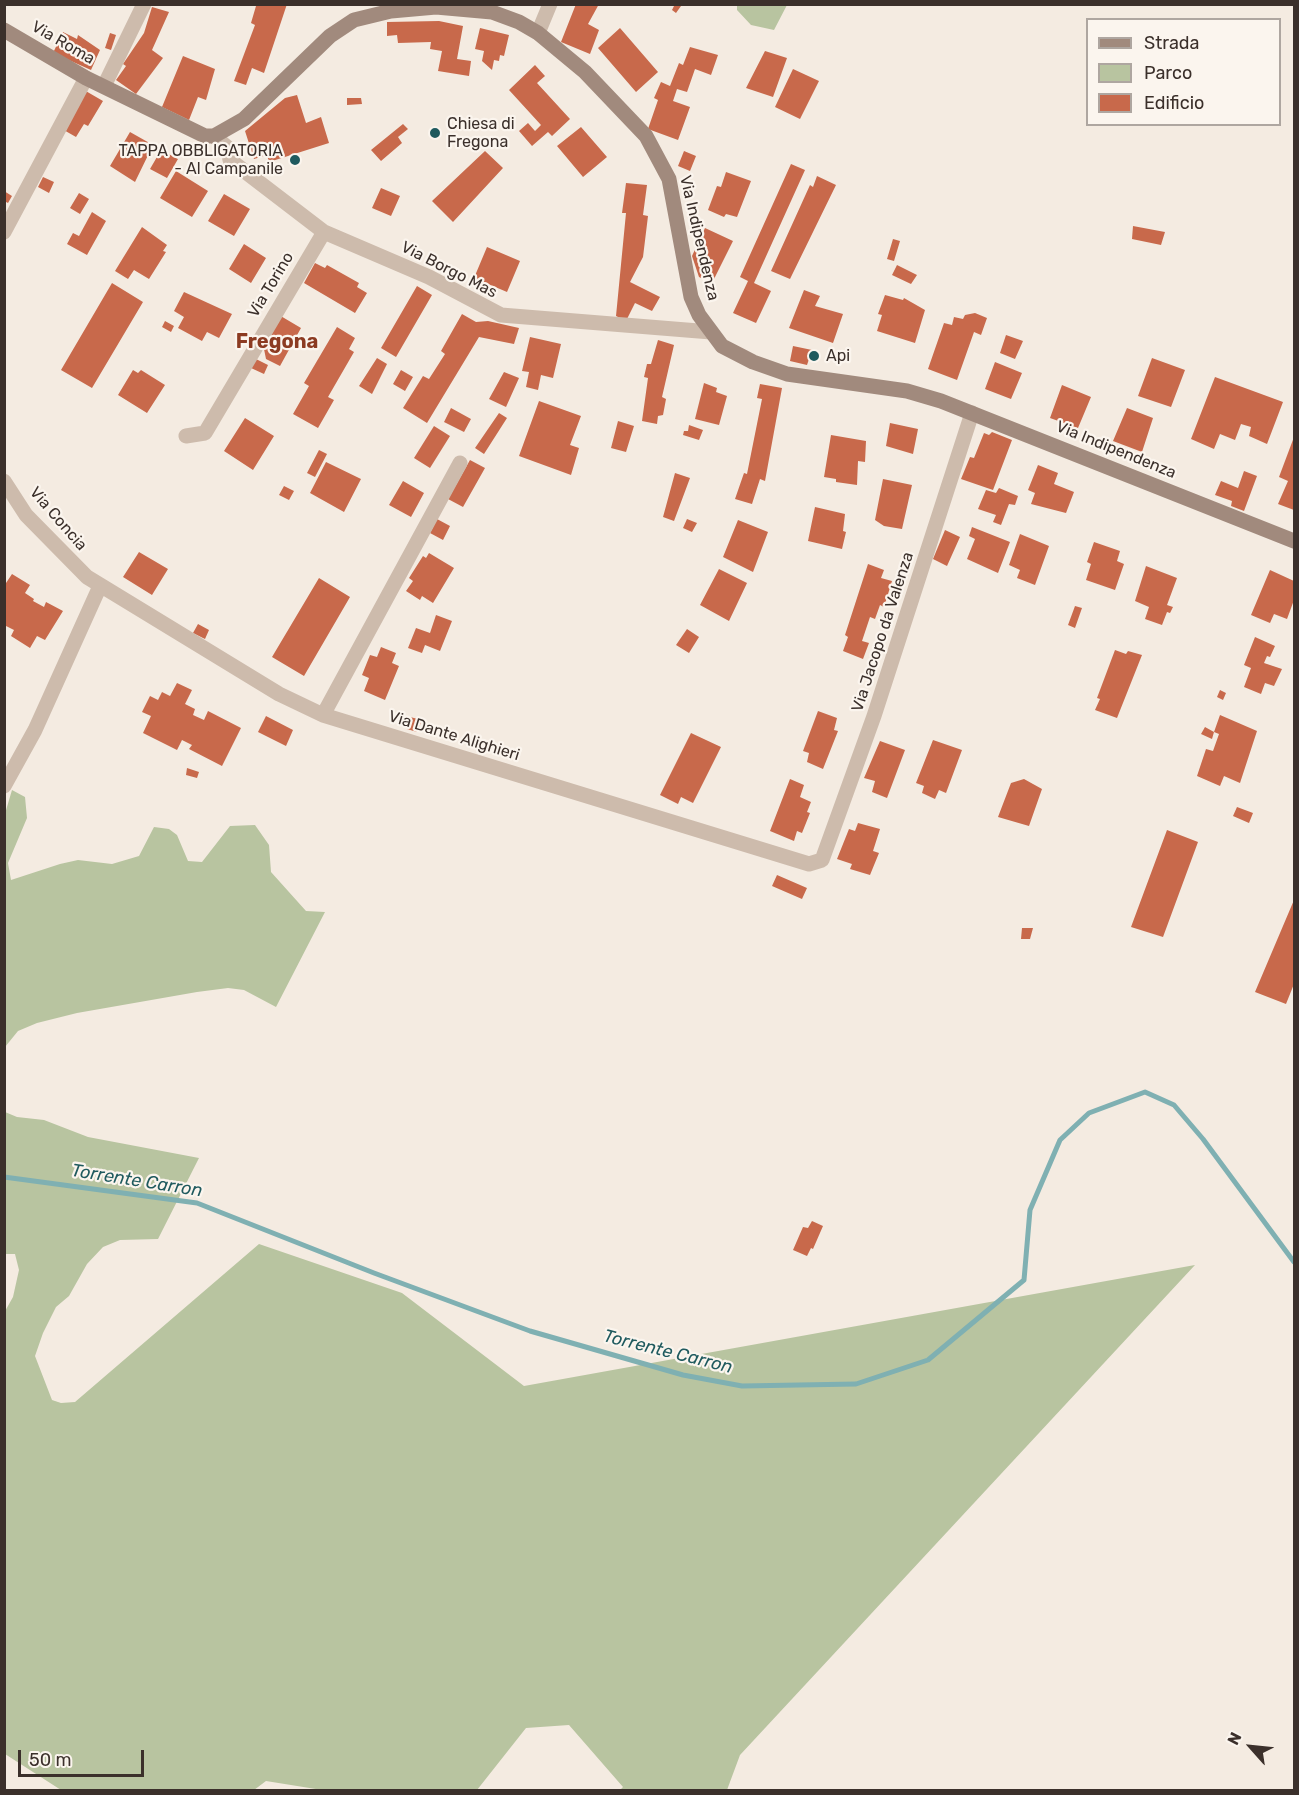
<!DOCTYPE html>
<html>
<head>
<meta charset="utf-8">
<style>
  body { margin:0 }
  #map { position:relative; width:1299px; height:1795px; overflow:hidden; background:#f4ebe1; font-family:Rubik,sans-serif }
  canvas { display:block }
  .frame { position:absolute; inset:0; border:6px solid #3b302b; pointer-events:none }
  .legend { position:absolute; left:1086px; top:18px; width:195px; height:108px; box-sizing:border-box; background:#fbf5ee; border:2px solid #aea6a0; margin:0; padding:8px 10px; list-style:none; font-size:18px; color:#3b302b }
  .legend li { display:flex; align-items:center; gap:12px; height:30px }
  .legend b { width:30px; border:2px solid #aea6a0 }
  .north { position:absolute; left:1221px; top:1717px; width:60px; height:60px; -webkit-text-stroke:4px #fbf5ee; paint-order:stroke; rotate:297deg; font-size:16px; font-weight:700; line-height:24px; text-align:center; color:#3b302b }
  .north::after { content:''; display:block; margin:auto; width:21px; height:27px; background:#3b302b; clip-path:polygon(50% 0,100% 100%,50% 72%,0 100%) }
  .scale { position:absolute; left:18px; top:1750px; width:126px; height:27px; box-sizing:border-box; border:3px solid #3b302b; border-top:0; padding-left:8px; font-size:18px; line-height:21px; white-space:nowrap; color:#3b302b; -webkit-text-stroke:4px #fbf5ee; paint-order:stroke }
</style>
</head>
<body>
<div id="map">
<canvas width="1299" height="1795"></canvas>
<div class="frame"></div>
<ul class="legend">
<li><b style="height:8px;background:#a18a7d"></b>Strada</li>
<li><b style="height:16px;background:#b8c4a0"></b>Parco</li>
<li><b style="height:16px;background:#c8694b"></b>Edificio</li>
</ul>
<div class="north">N</div>
<div class="scale">50 m</div>
</div>
<script>
const g = document.querySelector('canvas').getContext('2d');
g.lineJoin = 'round';
function fill(path, color) {
  g.fillStyle = color;
  g.fill(path, 'evenodd');
}
function poly(rows) {
  const path = new Path2D();
  for (const r of rows) {
    path.moveTo(r[0], r[1]);
    for (let i = 2; i < r.length; i += 2) path.lineTo(r[i], r[i + 1]);
  }
  return path;
}
function strokePath(path, color, width, dash) {
  g.strokeStyle = color;
  g.lineWidth = width;
  g.lineCap = dash ? 'butt' : 'round';
  g.setLineDash(dash || []);
  g.stroke(path);
}
function drawText(font, color, halo, rows, align = 'center') {
  g.font = font + ' Rubik,sans-serif';
  g.lineWidth = 4.5;
  g.setLineDash([]);
  g.textBaseline = 'middle';
  g.strokeStyle = halo;
  g.fillStyle = color;
  for (const [text, x, y, turn = 0] of rows) {
    g.save();
    g.translate(x, y);
    g.rotate((+turn || 0) * Math.PI / 180);
    g.textAlign = isNaN(turn) ? turn : align;
    if (halo) g.strokeText(text, 0, 0);
    g.fillText(text, 0, 0);
    g.restore();
  }
}
fill(poly([
  [737,5,737,4,787,5,774,30,751,25,737,10],
  [12,790,25,797,27,818,8,863,11,880,60,864,78,860,112,864,139,856,154,827,169,829,177,835,188,861,202,862,230,826,255,825,269,845,271,872,306,911,325,912,276,1007,244,990,228,988,197,992,77,1013,37,1023,18,1031,5,1047,4,817],
  [5,1112,17,1117,44,1120,88,1137,199,1158,158,1239,120,1240,103,1247,87,1264,69,1296,56,1307,43,1333,35,1356,52,1400,61,1403,75,1402,259,1244,402,1293,524,1386,1195,1265,740,1755,727,1790,620,1790,623,1787,569,1725,526,1728,477,1790,322,1790,266,1781,254,1790,61,1790,5,1754,4,1313,13,1297,19,1270,15,1254,5,1254]
]), '#b8c4a0');
strokePath(poly([
  [4,1177,197,1203,374,1273,530,1331,683,1375,742,1386,856,1384,928,1360,1024,1280,1030,1210,1060,1140,1089,1113,1145,1092,1174,1105,1203,1139,1294,1262]
]), '#7fb0b2', 5);
fill(poly([
  [252,4,287,4,264,73,252,68,246,85,234,81,255,25,251,23,256,6],
  [576,4,599,4,588,24,599,30,590,54,561,42],
  [675,4,681,6,676,13,672,10],
  [152,7,169,12,152,50,163,58,136,94,116,80,126,66,123,64,144,33],
  [439,21,463,26,457,59,471,61,469,76,438,71,442,51,430,49,431,42,398,43,397,35,387,36,387,22],
  [480,28,509,35,504,56,500,55,499,61,494,60,492,70,482,61,484,51,475,49],
  [620,28,658,72,636,92,598,48],
  [63,32,77,39,78,35,100,50,91,70,53,53],
  [110,33,116,35,111,50,105,48],
  [690,47,718,55,711,75,695,69,687,92,677,89,673,101,690,107,678,140,648,129,658,100,654,98,661,82,670,86,679,63,683,65],
  [765,51,787,58,773,97,746,88],
  [183,56,215,69,206,100,198,97,189,120,162,107],
  [535,65,545,76,537,83,570,119,552,136,548,132,532,146,519,131,528,123,535,131,541,125,509,90],
  [793,69,819,81,800,119,775,107],
  [84,90,103,101,88,126,84,124,76,137,62,129],
  [297,95,306,123,321,117,329,143,269,162,267,155,254,159,245,131,285,98],
  [347,98,361,98,362,104,347,105],
  [403,124,408,129,398,137,402,143,381,161,371,150],
  [581,127,607,157,583,177,557,146],
  [130,132,153,145,135,182,110,166],
  [161,150,178,159,167,178,150,169],
  [485,151,503,168,453,222,432,201],
  [684,151,696,156,690,171,678,166],
  [791,164,805,170,754,283,771,291,756,323,733,313,748,281,740,277],
  [176,171,208,191,192,217,160,198],
  [726,172,751,181,737,217,726,214,724,217,708,210,717,186,721,187],
  [817,176,836,185,790,279,771,271,810,185,813,187],
  [43,177,54,182,49,193,38,187],
  [626,183,647,185,643,215,648,216,643,257,630,282,660,297,652,311,635,303,626,321,616,316,626,213,622,213],
  [381,188,400,196,391,216,372,208],
  [4,191,12,196,8,203,4,201],
  [79,193,89,199,80,214,70,208],
  [224,194,250,209,234,236,208,221],
  [92,212,106,221,87,255,67,244,73,233,79,236],
  [1133,226,1165,232,1161,245,1132,239],
  [142,227,167,245,163,251,166,252,149,279,134,270,128,279,115,271],
  [705,228,733,241,712,283,699,277,692,256],
  [893,239,900,241,894,261,887,259],
  [244,244,266,258,251,283,229,269],
  [487,247,520,261,507,292,474,278],
  [315,263,325,268,327,265,359,283,357,287,367,293,355,313,304,283],
  [897,265,917,275,911,284,892,275],
  [112,283,143,302,92,388,61,370],
  [417,286,432,295,396,357,381,348],
  [804,290,820,296,815,306,843,314,833,343,789,328],
  [184,292,232,314,219,338,207,332,202,341,178,328,184,317,174,311],
  [885,295,903,300,904,298,925,310,915,343,877,331,882,315,878,314],
  [975,313,987,318,981,335,974,332,957,380,928,369,944,323,952,325,954,317,963,319,965,315],
  [462,314,476,322,488,321,519,328,514,344,479,337,427,423,403,408,423,376,429,379,445,354,441,351],
  [279,315,301,328,280,366,266,359,263,344],
  [165,321,174,326,171,332,162,327],
  [337,327,355,338,349,349,354,352,328,397,334,400,318,428,293,414,309,386,304,383],
  [1006,335,1023,341,1015,359,1000,353],
  [530,337,561,344,553,378,541,375,538,390,526,387,529,372,522,371],
  [658,340,674,345,662,397,666,399,663,415,658,416,657,424,642,421,648,378,644,377,647,364,651,364],
  [793,346,812,350,807,365,790,361],
  [377,358,387,364,372,394,359,386],
  [1152,358,1185,370,1171,407,1138,396],
  [256,359,268,365,264,374,251,368],
  [995,362,1022,373,1011,399,985,389],
  [133,370,138,373,141,370,165,385,147,413,118,395],
  [401,370,413,377,405,391,393,384],
  [504,372,519,378,506,407,489,399],
  [1215,377,1283,402,1267,444,1249,436,1251,427,1241,424,1235,440,1220,434,1214,449,1191,439],
  [704,383,717,388,716,392,727,396,719,425,695,419],
  [760,384,782,388,765,481,760,479,752,504,735,499,744,473,747,474,762,399,757,398],
  [1062,385,1091,397,1078,428,1050,418],
  [539,401,581,416,570,445,579,448,571,475,519,456],
  [451,408,471,419,464,432,444,422],
  [1127,408,1153,418,1142,452,1113,441],
  [499,413,507,418,484,454,475,448],
  [245,418,274,436,253,470,224,451],
  [618,421,634,426,626,452,611,448],
  [890,423,918,429,913,454,886,446],
  [689,425,703,430,699,440,683,435,684,431,688,431],
  [434,426,450,436,430,468,414,458],
  [992,432,1012,440,993,490,961,479,970,457,974,458,984,433,989,435],
  [831,435,866,441,865,462,858,461,857,485,836,482,836,479,824,477],
  [1294,437,1294,510,1278,504,1288,481,1279,477],
  [319,450,327,454,315,477,307,473],
  [470,460,485,468,463,507,448,499],
  [326,462,361,479,344,512,310,493],
  [1038,465,1058,473,1054,484,1074,492,1066,513,1031,504,1035,493,1028,490],
  [1244,471,1257,476,1244,511,1231,506,1232,501,1215,495,1221,481,1238,488],
  [675,473,690,478,674,521,663,517],
  [883,479,912,485,902,529,884,526,875,520],
  [403,481,424,493,411,517,389,505],
  [284,486,294,491,289,500,279,495],
  [999,488,1018,496,1015,505,1009,504,1001,525,993,522,996,515,978,509,986,490,996,493],
  [815,507,845,514,843,531,846,532,842,549,808,541],
  [437,519,450,526,443,540,430,533],
  [687,519,697,523,692,532,683,528],
  [738,520,768,532,753,572,723,557],
  [972,527,1010,542,998,573,967,559,975,539,969,536],
  [945,530,960,537,947,566,933,559],
  [1020,534,1049,546,1035,585,1017,578,1020,570,1009,565],
  [1094,542,1120,551,1117,561,1124,564,1115,590,1086,580,1091,564,1087,562],
  [139,552,168,569,152,595,123,577],
  [429,553,454,568,433,603,422,596,420,600,406,591,413,581,409,578,423,556,426,558],
  [868,564,884,570,881,578,892,581,884,607,880,605,875,619,870,617,862,641,869,643,863,659,843,651,848,637,845,635],
  [1146,566,1177,578,1167,605,1173,607,1170,613,1167,612,1162,625,1145,619,1149,607,1135,601],
  [719,569,747,583,729,621,700,605],
  [1270,570,1294,581,1294,600,1287,619,1274,614,1270,623,1251,615],
  [12,574,30,585,25,593,34,599,33,601,44,607,46,602,63,611,45,640,37,636,30,648,11,636,14,630,4,625,4,586],
  [319,578,350,597,304,676,272,657],
  [1075,606,1082,608,1075,628,1068,625],
  [436,615,452,621,440,651,425,645,422,653,408,648,416,628,430,633],
  [198,624,209,630,205,639,193,633],
  [687,629,699,637,689,653,676,645],
  [1255,637,1275,646,1270,657,1267,656,1264,663,1282,669,1274,686,1265,683,1261,694,1244,687,1251,668,1244,665],
  [381,647,396,653,392,663,399,666,385,700,364,691,369,678,362,675,370,655,377,657],
  [1115,650,1126,654,1128,651,1142,655,1117,718,1095,710,1100,699,1097,698],
  [177,683,192,690,185,704,195,709,193,715,204,720,208,711,241,728,222,766,189,749,192,745,182,740,177,750,143,733,151,716,142,712,150,696,158,700,162,692,170,696],
  [1220,690,1226,693,1223,700,1217,697],
  [818,711,837,718,834,730,838,731,823,769,807,762,809,753,803,751],
  [1220,715,1257,731,1240,783,1224,776,1220,786,1197,776,1206,749,1213,751,1219,734,1214,732],
  [266,716,293,730,286,746,258,732],
  [410,717,422,720,417,732,407,729],
  [1205,727,1214,732,1212,739,1201,734],
  [691,733,721,747,693,803,681,797,678,804,660,795],
  [933,740,962,750,946,793,939,790,935,799,922,793,924,786,916,783],
  [880,741,905,750,887,798,872,792,875,781,864,778],
  [187,768,199,772,197,778,186,775],
  [790,779,804,785,800,797,811,802,807,812,810,813,802,833,797,831,794,841,770,831],
  [1024,779,1042,789,1029,826,998,817,1011,783],
  [1237,807,1253,813,1249,823,1233,816],
  [858,823,880,829,873,851,879,853,870,875,850,869,852,864,837,859,849,829,855,831],
  [1167,830,1198,842,1163,937,1131,927],
  [777,875,807,888,802,899,772,886],
  [1294,900,1294,984,1286,1004,1255,992],
  [1022,928,1033,928,1030,939,1021,939],
  [812,1221,823,1226,813,1249,811,1248,807,1256,793,1250,803,1227,808,1228]
]), '#c8694b');
strokePath(poly([
  [538,33,550,4],
  [104,86,144,4],
  [214,136,228,148,230,160,324,232,429,277,501,315,711,332],
  [4,232,86,78],
  [186,436,205,433,324,232],
  [4,481,26,515,87,577,279,694,323,715,809,864,822,860,874,716,972,413],
  [323,715,460,463],
  [4,786,35,730,100,586]
]), '#cdbbac', 15);
strokePath(poly([
  [4,30,86,78,205,136,214,136,244,119,330,36,354,20,391,11,436,7,492,12,519,22,538,33,585,72,646,136,669,179,691,297,699,315,722,346,753,362,787,374,907,391,941,401,1294,541]
]), '#a18a7d', 15);
for (const [x, y, r, color] of [
  [435,133,6,"#1f5a5e"],
  [295,160,6,"#1f5a5e"],
  [814,356,6,"#1f5a5e"]
]) {
  const dot = new Path2D();
  dot.arc(x, y, r, 0, 2 * Math.PI);
  g.fillStyle = color;
  g.fill(dot);
  strokePath(dot, '#fbf5ee', 2);
}
drawText('16px', '#3b302b', '#fbf5ee', [
  ["Via Roma",63,43,30],
  ["Via Indipendenza",699,238,77],
  ["Via Borgo Mas",449,270,27],
  ["Via Torino",271,285,-59],
  ["Via Indipendenza",1116,450,22],
  ["Via Concia",58,519,49],
  ["Via Jacopo da Valenza",883,632,-72],
  ["Via Dante Alighieri",454,736,17]
]);
drawText('16px', '#3b302b', '#fbf5ee', [
  ["Chiesa di",447,124],
  ["Fregona",447,142],
  ["TAPPA OBBLIGATORIA",283,151,"right"],
  ["- Al Campanile",283,169,"right"],
  ["Api",826,356]
], 'left');
drawText('italic 18px', '#1f5a5e', '#fbf5ee', [
  ["Torrente Carron",137,1181,9],
  ["Torrente Carron",668,1352,14]
]);
drawText('bold 20px', '#8c3b22', '#fbf5ee', [
  ["Fregona",277,342]
]);
</script>
</body>
</html>
